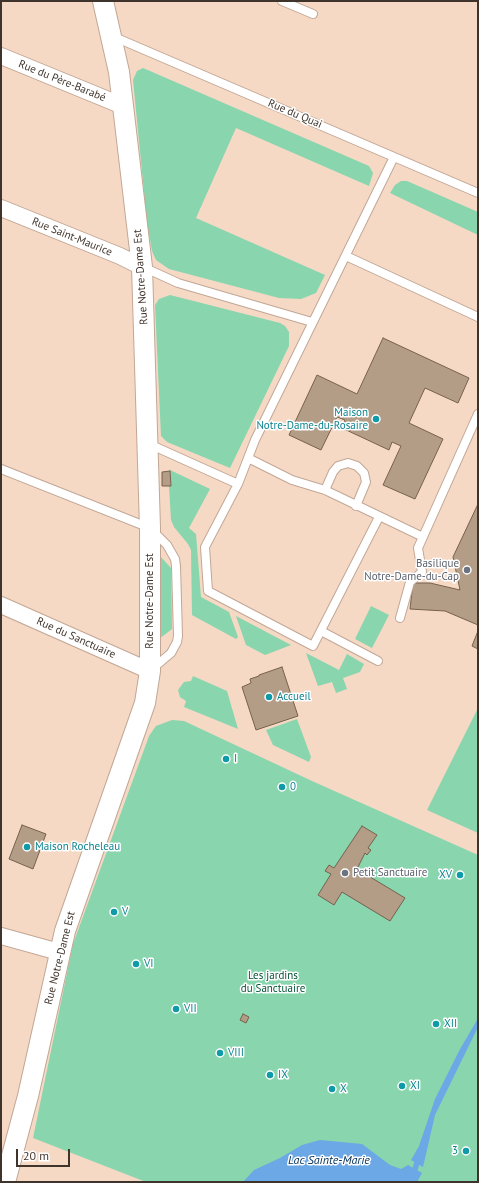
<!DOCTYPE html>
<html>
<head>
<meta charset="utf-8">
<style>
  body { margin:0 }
  #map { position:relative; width:479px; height:1183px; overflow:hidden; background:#f5d9c5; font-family:"PT Sans",sans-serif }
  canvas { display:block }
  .frame { position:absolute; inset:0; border:2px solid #3f342c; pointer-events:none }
  .scale { position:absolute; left:16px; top:1149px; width:54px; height:18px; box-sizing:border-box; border:2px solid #3f342c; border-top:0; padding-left:5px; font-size:12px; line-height:14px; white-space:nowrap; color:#3f342c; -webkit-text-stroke:3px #fff; paint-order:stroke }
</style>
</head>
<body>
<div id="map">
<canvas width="479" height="1183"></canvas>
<div class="frame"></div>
<div class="scale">20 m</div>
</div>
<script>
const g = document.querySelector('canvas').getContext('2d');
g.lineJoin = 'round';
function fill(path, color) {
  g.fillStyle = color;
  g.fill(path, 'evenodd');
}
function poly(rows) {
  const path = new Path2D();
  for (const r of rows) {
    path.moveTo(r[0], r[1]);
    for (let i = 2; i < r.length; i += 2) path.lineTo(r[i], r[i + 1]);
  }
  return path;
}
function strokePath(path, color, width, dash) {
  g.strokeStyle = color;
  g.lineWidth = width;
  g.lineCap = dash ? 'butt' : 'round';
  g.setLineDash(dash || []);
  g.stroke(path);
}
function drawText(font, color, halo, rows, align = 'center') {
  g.font = font + ' "PT Sans",sans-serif';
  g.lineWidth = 3;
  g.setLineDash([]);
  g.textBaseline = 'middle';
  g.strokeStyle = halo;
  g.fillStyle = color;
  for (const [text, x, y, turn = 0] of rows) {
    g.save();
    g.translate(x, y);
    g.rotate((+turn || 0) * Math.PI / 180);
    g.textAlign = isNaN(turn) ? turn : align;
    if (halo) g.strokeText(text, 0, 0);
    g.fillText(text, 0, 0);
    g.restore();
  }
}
fill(poly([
  [143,68,369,166,373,173,369,186,236,128,196,218,325,275,316,293,301,299,279,298,169,269,156,260,152,251,147,222,133,80,137,71],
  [401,181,407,181,478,212,478,235,390,193,395,185],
  [170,295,280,323,285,326,289,332,289,346,230,468,167,442,161,436,155,305,159,299],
  [170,470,210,489,189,528,196,534,201,597,229,612,238,637,236,639,192,615,191,550,188,544,174,527,171,520,169,486,171,485],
  [160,556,171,568,172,629,159,639],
  [371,606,389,615,372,648,355,639],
  [236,616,291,645,265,655,246,645],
  [306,653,339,670,347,654,364,664,360,672,343,678,347,689,336,693,332,682,318,686],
  [193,676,227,691,238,729,184,707,186,701,180,697,178,690,184,682,191,681],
  [478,708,478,833,427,810],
  [297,719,311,757,309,762,273,745,266,730],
  [172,720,184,721,312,781,478,855,478,1182,146,1182,33,1138,73,944,149,736,156,726]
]), '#88d5ae');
fill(poly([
  [477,1020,478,1027,435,1115,423,1167,411,1160,419,1146,435,1099,459,1051],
  [320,1140,362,1144,390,1165,401,1169,408,1165,422,1173,417,1182,243,1182,254,1170,280,1158,302,1145]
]), '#6ba8e5');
strokePath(poly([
  [402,1182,415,1169,419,1157]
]), '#6ba8e5', 5.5);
const building = poly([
  [383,338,469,378,458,403,425,388,409,423,443,439,415,499,383,485,401,446,392,442,389,450,342,428,345,420,337,417,321,450,289,435,317,375,357,394,383,338],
  [170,471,171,486,162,486,162,472,170,471],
  [478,504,478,625,445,611,410,609,413,583,430,583,460,590,453,557,478,504],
  [478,631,478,649,472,646,478,631],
  [282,667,298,716,256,730,242,687,251,683,250,679,259,676,259,675,282,667],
  [22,825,46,834,33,869,9,859,22,825],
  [362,826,377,835,368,848,371,850,367,855,365,853,357,869,405,898,390,921,342,892,334,905,318,895,331,874,325,871,329,865,334,868,362,826],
  [243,1014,249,1017,246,1023,240,1020,243,1014]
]);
fill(building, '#b39d87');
strokePath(building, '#76614d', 1);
const service = poly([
  [282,1,313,14],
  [112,36,478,193],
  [346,256,478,317],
  [143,267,178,283,312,322],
  [149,444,238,484],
  [248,458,292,480,325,490,423,537],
  [1,469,150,528,167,545,175,559,176,566,178,636,177,642,171,653,152,669],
  [325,490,333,472,338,466,348,463,357,466,364,473,366,482,356,506],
  [379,517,313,646,208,591,205,547,238,484,255,440,394,157],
  [400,618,410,582,422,572,418,548,478,414],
  [321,631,378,661]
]);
const minor = poly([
  [1,56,123,106],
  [1,208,120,256,142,267],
  [1,605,150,671],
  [1,936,59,952]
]);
const tertiary = poly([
  [5,1182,28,1096,65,931,145,703,150,671,150,528,142,267,119,72,103,1]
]);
strokePath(service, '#c2a795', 10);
strokePath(minor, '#c2a795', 18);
strokePath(tertiary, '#c2a795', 22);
strokePath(service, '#fff', 8);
strokePath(minor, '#fff', 16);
strokePath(tertiary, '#fff', 20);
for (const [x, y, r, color] of [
  [376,419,4,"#0f9aa8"],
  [467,570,4,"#6b7280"],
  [269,697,4,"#0f9aa8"],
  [226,759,4,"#0f9aa8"],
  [282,787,4,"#0f9aa8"],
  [27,847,4,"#0f9aa8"],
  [345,873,4,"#6b7280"],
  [460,875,4,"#0f9aa8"],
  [114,912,4,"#0f9aa8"],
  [136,964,4,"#0f9aa8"],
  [176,1009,4,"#0f9aa8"],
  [436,1024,4,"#0f9aa8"],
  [220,1053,4,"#0f9aa8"],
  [270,1075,4,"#0f9aa8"],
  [402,1086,4,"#0f9aa8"],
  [332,1089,4,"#0f9aa8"],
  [466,1151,4,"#0f9aa8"]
]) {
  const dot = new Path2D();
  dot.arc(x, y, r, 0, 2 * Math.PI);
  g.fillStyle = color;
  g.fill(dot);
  strokePath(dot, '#fff', 1.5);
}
drawText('11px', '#3f342c', '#fff', [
  ["Rue du Père-Barabé",62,81,22],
  ["Rue du Quai",295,114,23],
  ["Rue Saint-Maurice",72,237,22],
  ["Rue Notre-Dame Est",141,277,-94],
  ["Rue Notre-Dame Est",150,601,-90],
  ["Rue du Sanctuaire",76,638,24],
  ["Rue Notre-Dame Est",60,958,-76]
]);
drawText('11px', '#0d838f', '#fff', [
  ["Maison",368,413,"right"],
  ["Notre-Dame-du-Rosaire",368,426,"right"],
  ["Accueil",277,697],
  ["I",234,759],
  ["0",290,787],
  ["Maison Rocheleau",35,847],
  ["XV",452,875,"right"],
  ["V",122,912],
  ["VI",144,964],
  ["VII",184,1009],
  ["XII",444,1024],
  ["VIII",228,1053],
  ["IX",278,1075],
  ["XI",410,1086],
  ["X",340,1089],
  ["3",458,1151,"right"]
], 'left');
drawText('11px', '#5b616d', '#fff', [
  ["Basilique",459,564],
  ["Notre-Dame-du-Cap",459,577],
  ["Petit Sanctuaire",353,873,"left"]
], 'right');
drawText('11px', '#065236', '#fff', [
  ["Les jardins",273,976],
  ["du Sanctuaire",273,989]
]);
drawText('italic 12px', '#002e54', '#fff', [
  ["Lac Sainte-Marie",329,1161]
]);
</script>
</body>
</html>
